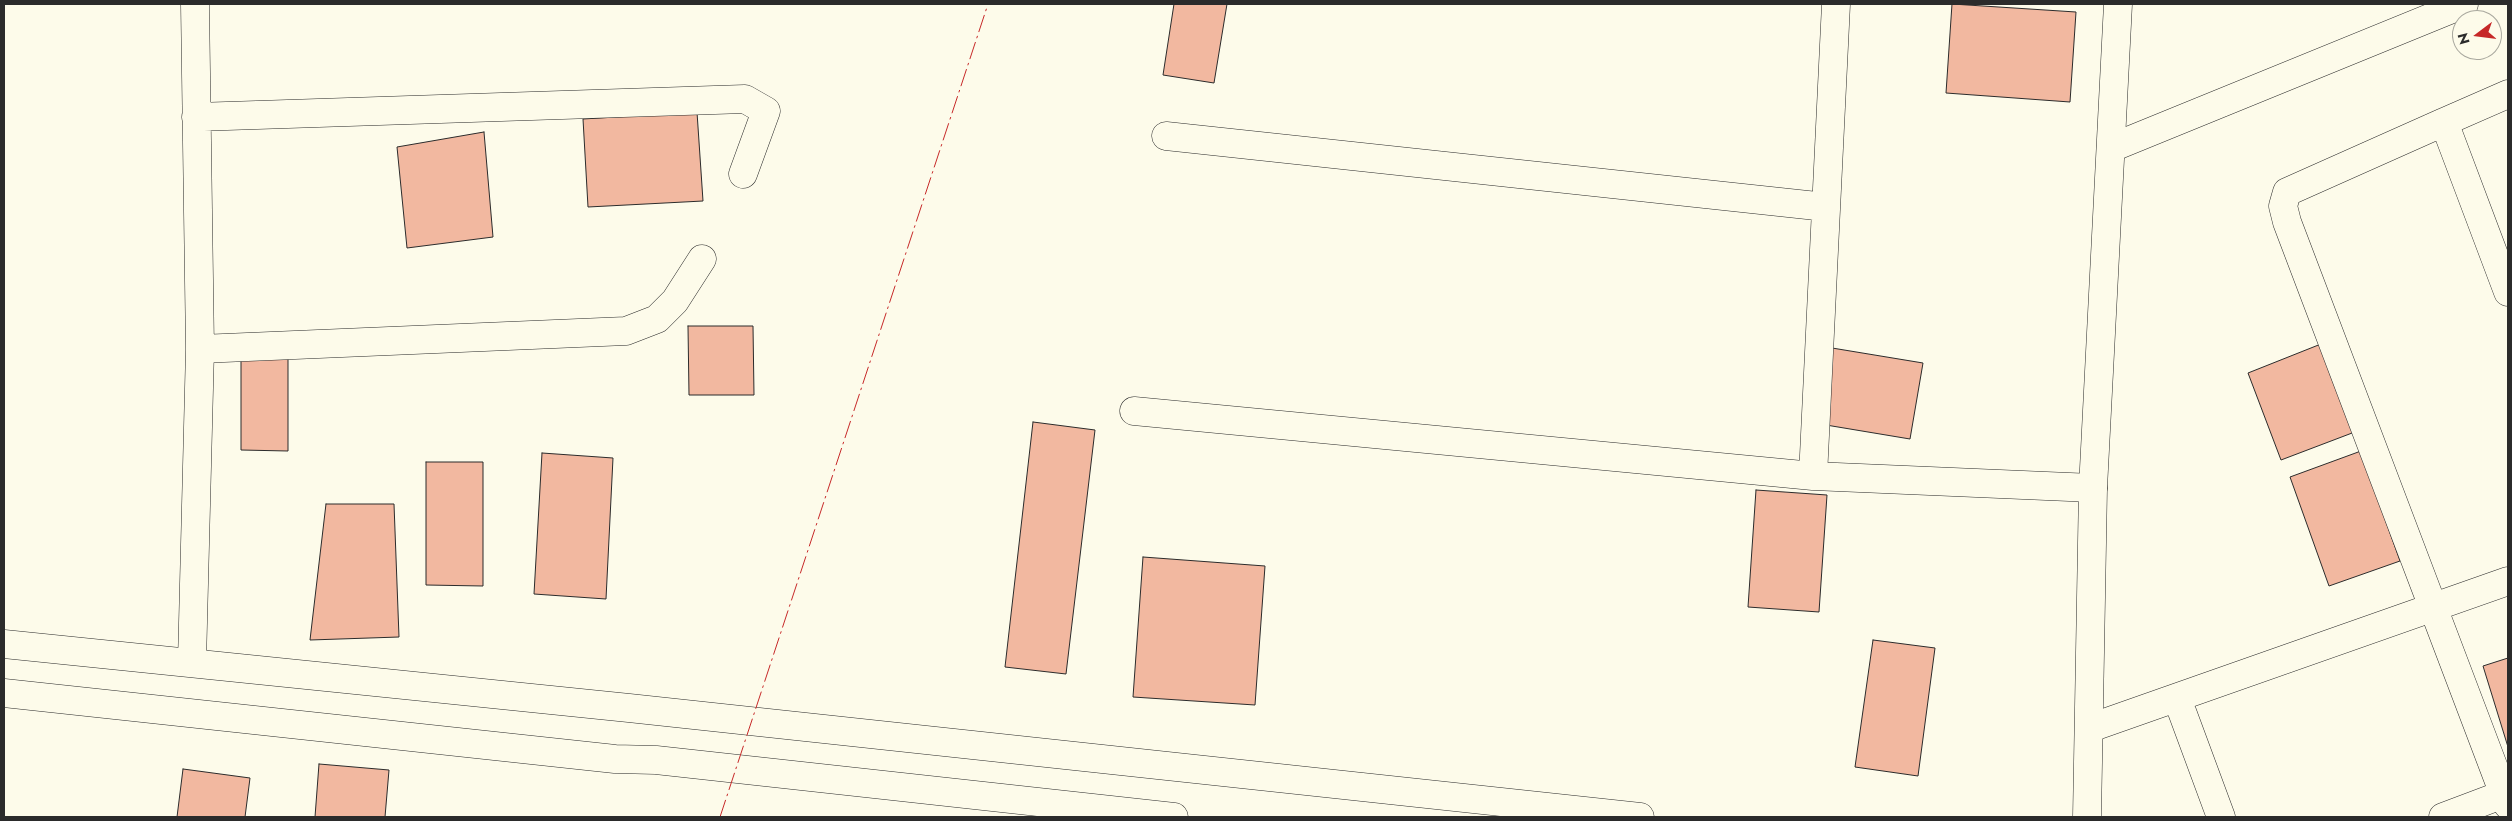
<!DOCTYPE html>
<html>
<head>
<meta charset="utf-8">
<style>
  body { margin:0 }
  #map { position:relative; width:2512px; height:821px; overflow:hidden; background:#fdfbea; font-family:Jost,sans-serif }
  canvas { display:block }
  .frame { position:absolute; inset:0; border:5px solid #2b2b2b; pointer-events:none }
  .north { position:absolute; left:2452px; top:10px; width:50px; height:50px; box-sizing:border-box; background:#fdfbea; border:1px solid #a9a89e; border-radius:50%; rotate:255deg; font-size:14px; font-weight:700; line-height:20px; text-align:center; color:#2b2b2b }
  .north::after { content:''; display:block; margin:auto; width:18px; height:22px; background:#c62828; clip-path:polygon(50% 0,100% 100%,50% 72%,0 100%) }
</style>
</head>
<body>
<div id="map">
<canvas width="2512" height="821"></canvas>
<div class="frame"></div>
<div class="north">N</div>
</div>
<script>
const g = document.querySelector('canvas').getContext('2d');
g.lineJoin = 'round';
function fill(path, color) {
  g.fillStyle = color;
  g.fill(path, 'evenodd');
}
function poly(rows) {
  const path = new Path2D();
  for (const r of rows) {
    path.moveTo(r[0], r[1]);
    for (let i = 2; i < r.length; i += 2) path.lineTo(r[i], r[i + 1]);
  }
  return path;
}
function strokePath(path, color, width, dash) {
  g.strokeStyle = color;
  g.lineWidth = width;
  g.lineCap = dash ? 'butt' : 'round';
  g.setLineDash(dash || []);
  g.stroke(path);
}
const building = poly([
  [1174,4,1227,4,1214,83,1163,75,1174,4],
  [1952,4,2076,12,2070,102,1946,93,1952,4],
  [697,112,703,201,588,207,583,119,697,112],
  [484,132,493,237,407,248,397,147,484,132],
  [688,326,753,326,754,395,689,395,688,326],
  [2326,342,2360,430,2281,460,2248,373,2326,342],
  [241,348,288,348,288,451,241,450,241,348],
  [1832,348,1923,363,1910,439,1820,424,1832,348],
  [1033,422,1095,430,1066,674,1005,667,1033,422],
  [2361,451,2400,561,2329,586,2290,477,2361,451],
  [542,453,613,458,606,599,534,594,542,453],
  [426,462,483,462,483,586,426,585,426,462],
  [1756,490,1827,495,1819,612,1748,607,1756,490],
  [326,504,394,504,399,637,310,640,326,504],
  [1143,557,1265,566,1255,705,1133,697,1143,557],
  [1873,640,1935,648,1918,776,1855,767,1873,640],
  [2508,658,2508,747,2483,666,2508,658],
  [319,764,389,770,385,817,315,817,319,764],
  [183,769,250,778,245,817,177,817,183,769]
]);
fill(building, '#f2b8a0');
strokePath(building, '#2b2b2b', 1);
const minor = poly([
  [1836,4,1813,476,2093,488],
  [196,117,745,99,766,111,743,174],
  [2444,122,2508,94],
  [1166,136,1826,207],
  [2111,148,2464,4],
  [2508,292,2444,122,2287,192,2283,206,2287,222,2508,805],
  [200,349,626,331,657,319,675,301,702,259],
  [1134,411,1813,476],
  [192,662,200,349,195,4],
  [2177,698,2221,817],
  [2090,728,2508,581],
  [2443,817,2504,794]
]);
const tertiary = poly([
  [4,644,629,708,1640,817],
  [4,693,615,759,656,760,1174,817],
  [2087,817,2093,488,2118,4]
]);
strokePath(minor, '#2b2b2b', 29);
strokePath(tertiary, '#2b2b2b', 29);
strokePath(minor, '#fdfbea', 28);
strokePath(tertiary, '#fdfbea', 28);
strokePath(poly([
  [720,817,988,4]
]), '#c62828', 1, [18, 4, 2.5, 4]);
</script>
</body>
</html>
